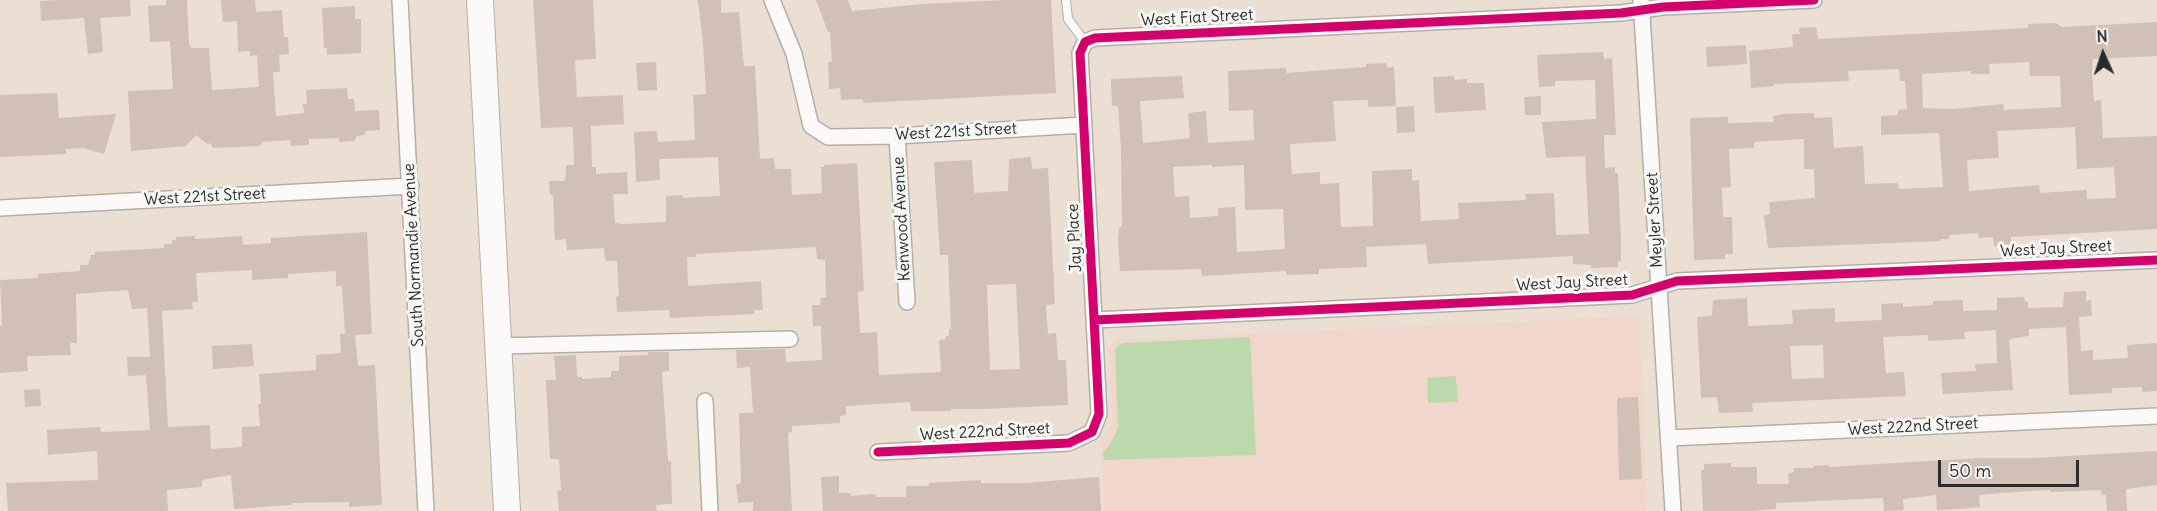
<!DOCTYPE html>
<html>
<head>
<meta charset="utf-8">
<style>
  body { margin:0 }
  #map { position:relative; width:2157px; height:511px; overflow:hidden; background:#eadfd2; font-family:Delius,sans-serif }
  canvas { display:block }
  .north { position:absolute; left:2073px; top:24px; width:60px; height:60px; -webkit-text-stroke:4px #f6f6f2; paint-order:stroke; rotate:357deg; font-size:16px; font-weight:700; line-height:24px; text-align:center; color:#2b2b2b }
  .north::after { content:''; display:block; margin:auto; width:21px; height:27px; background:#2b2b2b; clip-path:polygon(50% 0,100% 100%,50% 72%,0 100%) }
  .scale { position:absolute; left:1938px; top:460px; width:141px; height:27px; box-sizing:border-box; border:3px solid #2b2b2b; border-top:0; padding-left:8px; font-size:18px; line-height:21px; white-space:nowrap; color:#2b2b2b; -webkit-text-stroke:4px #f6f6f2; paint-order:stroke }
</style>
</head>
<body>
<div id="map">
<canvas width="2157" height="511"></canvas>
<div class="north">N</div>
<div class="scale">50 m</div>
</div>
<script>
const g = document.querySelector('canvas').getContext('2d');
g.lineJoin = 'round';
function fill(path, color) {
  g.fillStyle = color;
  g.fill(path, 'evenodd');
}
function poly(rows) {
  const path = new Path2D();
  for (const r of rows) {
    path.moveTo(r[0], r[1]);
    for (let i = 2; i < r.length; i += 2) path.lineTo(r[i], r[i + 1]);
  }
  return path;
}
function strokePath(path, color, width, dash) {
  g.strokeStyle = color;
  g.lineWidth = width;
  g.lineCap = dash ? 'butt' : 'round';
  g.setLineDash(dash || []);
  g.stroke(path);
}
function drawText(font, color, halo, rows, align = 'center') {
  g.font = font + ' Delius,sans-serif';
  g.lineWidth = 6;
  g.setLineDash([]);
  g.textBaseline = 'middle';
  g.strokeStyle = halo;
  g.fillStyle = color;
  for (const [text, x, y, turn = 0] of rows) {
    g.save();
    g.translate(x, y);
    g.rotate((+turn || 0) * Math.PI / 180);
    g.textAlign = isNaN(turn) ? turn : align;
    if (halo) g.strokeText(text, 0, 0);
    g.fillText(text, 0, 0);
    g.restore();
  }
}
fill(poly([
  [1639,316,1647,511,1105,511,1101,441,1113,422,1108,348,1116,340]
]), '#f1d7cb');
fill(poly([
  [1250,337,1256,455,1104,460,1103,453,1110,444,1118,428,1115,349,1118,345,1124,343],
  [1456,376,1458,402,1428,403,1427,378]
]), '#bbd9ab');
fill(poly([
  [59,0,130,0,131,16,100,18,103,52,88,54,84,18,41,21,40,1],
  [166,0,187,0,189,44,191,48,209,48,212,90,259,87,257,55,250,56,250,51,238,52,237,21,223,22,221,0,255,0,256,12,282,10,284,37,288,37,289,54,279,55,280,72,273,72,276,116,304,113,303,104,307,104,306,90,347,88,348,99,354,99,355,111,379,110,380,130,365,131,365,135,357,136,354,141,339,142,339,138,309,139,309,145,291,146,290,140,262,142,262,144,258,146,213,148,210,143,207,144,196,135,186,146,131,151,128,91,173,89,170,41,150,42,148,6,166,5],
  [533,0,593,0,596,59,575,60,577,97,623,95,624,124,591,126,592,167,596,167,596,174,627,172,628,194,613,194,615,223,622,224,666,222,666,196,682,195,683,198,720,196,718,157,659,159,660,180,636,182,634,132,657,131,658,142,695,140,693,95,706,94,703,43,698,0,721,0,721,13,739,12,744,66,755,66,760,159,774,158,775,169,791,169,792,195,822,193,821,167,824,167,824,165,857,163,864,291,858,292,860,333,877,332,879,375,941,372,939,340,946,339,946,336,949,336,949,329,951,329,948,255,940,255,934,162,972,160,974,193,1008,191,1009,159,1031,157,1032,169,1048,168,1055,304,1046,305,1048,334,1056,333,1058,360,1066,360,1068,405,983,409,951,409,951,411,911,411,910,402,846,406,846,415,840,416,840,423,792,426,792,432,788,433,792,511,753,511,753,502,738,503,736,485,741,483,739,413,753,413,750,367,737,368,736,350,785,349,786,362,822,360,821,326,813,326,812,305,821,305,820,298,826,297,825,260,817,259,816,247,696,254,696,257,687,257,688,286,761,281,763,310,754,310,754,314,670,318,669,310,617,312,616,297,619,296,617,261,607,261,605,259,604,248,567,250,566,239,555,240,553,195,550,195,549,181,565,181,566,165,574,165,573,127,541,128],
  [1016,284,1020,369,990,370,987,285],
  [816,0,848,0,852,11,923,4,1005,0,1051,0,1056,93,863,103,863,99,841,100,840,88,829,89,828,62,832,62,830,32,828,32],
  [355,6,355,19,361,19,361,53,327,55,327,48,324,48,322,8],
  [2157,22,2157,56,2093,59,2092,71,2094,101,2101,100,2103,138,2157,136,2157,229,2011,237,2011,245,1994,246,1993,237,1979,238,1978,233,1949,235,1949,239,1941,239,1941,241,1768,248,1764,216,1770,214,1769,202,1815,198,1814,169,1804,169,1804,139,1754,142,1754,148,1729,149,1731,187,1722,188,1723,217,1732,217,1733,254,1725,254,1725,259,1694,260,1690,118,1728,117,1728,123,1774,122,1773,116,1783,114,1814,113,1814,118,1832,117,1834,148,1863,146,1865,184,1898,183,1899,189,1943,187,1939,133,1881,135,1881,116,1898,115,1898,110,1907,109,1905,81,1900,81,1899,69,1848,71,1849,81,1774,84,1774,86,1751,88,1749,51,1793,47,1792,34,1800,34,1799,28,1816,27,1818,39,2028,28,2028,24,2056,23,2062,27],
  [2029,62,2030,76,2060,76,2061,107,2004,110,2003,104,1952,109,1923,108,1922,74,1971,71,1971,74,1990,74,1989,64],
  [2075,127,2077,169,2114,167,2116,198,2087,199,2087,190,2040,193,2039,185,1969,191,1967,160,1999,158,1997,131],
  [1746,45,1747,64,1707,67,1706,47],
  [1603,52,1604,59,1612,58,1616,135,1604,135,1605,168,1615,167,1615,173,1618,173,1621,241,1621,261,1618,261,1618,267,1591,268,1591,265,1573,264,1573,256,1428,264,1426,244,1366,247,1367,267,1319,269,1319,274,1286,275,1286,271,1202,276,1201,269,1120,271,1118,240,1119,227,1122,227,1121,149,1118,106,1112,106,1111,79,1182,76,1184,98,1140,101,1143,143,1190,138,1188,113,1206,111,1208,143,1254,140,1253,110,1229,111,1228,71,1286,68,1286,73,1366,67,1366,64,1386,63,1387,68,1394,67,1396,106,1368,107,1368,100,1333,101,1336,141,1290,144,1292,174,1320,172,1320,184,1339,183,1341,227,1373,226,1372,171,1412,169,1412,181,1419,180,1421,221,1459,219,1458,203,1526,200,1525,194,1554,193,1556,235,1589,234,1585,156,1546,158,1542,122,1596,119,1595,80,1555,81,1555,86,1539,87,1537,55],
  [1212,165,1212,167,1244,165,1245,210,1283,209,1285,249,1237,252,1235,207,1218,208,1218,216,1190,218,1189,196,1175,197,1173,167],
  [656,62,657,90,638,91,636,63],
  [1454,76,1454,80,1467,79,1467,83,1484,83,1486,110,1435,113,1433,77],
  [57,93,59,118,116,114,104,154,83,148,66,149,66,154,0,157,0,95],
  [1541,96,1541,115,1525,115,1524,97],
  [1414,106,1415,132,1397,133,1396,107],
  [367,232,372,334,355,335,358,366,375,365,382,505,349,507,349,502,292,503,292,505,234,509,231,475,202,480,202,487,167,490,168,511,8,511,6,483,98,480,97,451,48,455,47,430,100,427,101,432,150,430,146,375,128,376,127,357,150,357,147,308,132,309,128,290,76,294,77,343,70,343,71,355,27,356,28,371,0,373,0,326,2,326,0,280,38,278,38,274,80,271,80,265,88,265,91,255,95,255,95,252,164,248,164,244,172,244,172,240,176,240,176,237,195,236,195,239,242,236,243,245,271,243,271,238],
  [252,270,252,280,288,278,288,274,336,271,336,286,342,286,345,334,340,334,341,353,316,355,316,370,259,374,261,404,258,404,260,426,242,427,242,447,211,449,210,425,168,427,162,311,193,309,192,302,198,302,196,273],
  [2086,291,2086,301,2091,300,2092,316,2079,317,2081,351,2093,350,2093,360,2128,358,2127,345,2157,343,2157,391,2142,392,2142,387,2112,388,2112,393,2069,395,2066,327,2029,329,2029,336,2009,339,2013,390,1943,394,1941,373,1976,371,1975,364,1997,363,1996,330,1964,332,1965,339,1928,341,1928,335,1883,337,1886,373,1904,372,1906,396,1752,403,1753,412,1719,413,1717,397,1701,398,1697,317,1712,316,1713,300,1747,298,1748,326,1793,324,1792,310,1835,308,1835,322,1882,320,1881,304,1903,303,1903,307,1933,305,1933,301,1963,300,1963,311,1997,310,1997,298,2024,297,2025,302,2028,302,2028,308,2063,307,2064,292],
  [1823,345,1824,378,1792,379,1790,346],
  [252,344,254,366,213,369,212,346],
  [648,352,669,352,669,371,662,372,668,461,671,461,672,504,656,505,657,511,559,511,557,491,561,490,559,459,550,459,546,380,556,380,554,356,576,355,577,377,582,377,582,379,611,377,611,371,619,371,619,356,648,355],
  [40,389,41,406,25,407,24,390],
  [1638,397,1642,479,1619,480,1617,398],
  [2157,451,2157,485,2126,489,2127,511,2107,511,2106,495,2102,495,2101,490,2050,492,2050,490,2027,491,1979,495,1980,507,1958,509,1937,510,1936,495,1903,499,1904,510,1884,511,1883,498,1776,503,1776,509,1750,511,1703,511,1701,470,1704,470,1704,464,1731,463,1731,467,1757,467,1757,484,1789,484,1788,473,1794,472,1794,468,1813,468,1813,466,1829,465,1829,467,1979,458,2033,458],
  [839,476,839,493,850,493,851,496,872,494,876,495,876,497,906,497,906,486,929,486,929,483,981,480,981,483,1025,483,1099,477,1101,511,823,511,821,477]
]), '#d0c0b6');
const lane = poly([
  [1066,0,1068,19,1085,42]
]);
const street = poly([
  [400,0,426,511],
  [772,0,794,54,811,126,828,137,897,136,1084,125],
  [1641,0,1673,511],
  [897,136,907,302],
  [0,208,411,186],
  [1094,320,1632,295,1677,281,2157,260],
  [498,346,790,339],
  [705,401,710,511],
  [1669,438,2157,416],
  [878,452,1069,443,1092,432,1099,414,1080,53,1085,42,1095,38,1621,13,1663,7,1814,0]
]);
const primary = poly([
  [480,0,507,511]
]);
strokePath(lane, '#b5aea5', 10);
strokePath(street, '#b5aea5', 18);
strokePath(primary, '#b5aea5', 28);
strokePath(lane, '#fcfaf8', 8);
strokePath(street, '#fcfaf8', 15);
strokePath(primary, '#fcfaf8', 26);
strokePath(poly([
  [1094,320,1632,295,1677,281,2157,260],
  [878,452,1069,443,1092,432,1099,414,1080,53,1085,42,1095,38,1621,13,1663,7,1814,0]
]), '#d6006c', 9);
drawText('16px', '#2b2b2b', '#f6f6f2', [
  ["West Fiat Street",1197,18,-3],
  ["West 221st Street",956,132,-3],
  ["West 221st Street",205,197,-3],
  ["Kenwood Avenue",902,219,-93],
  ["Meyler Street",1655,220,-93],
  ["Jay Place",1075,238,-93],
  ["West Jay Street",2056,249,-3],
  ["South Normandie Avenue",414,255,-93],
  ["West Jay Street",1572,283,-3],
  ["West 222nd Street",1913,427,-3],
  ["West 222nd Street",985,432,-3]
]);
</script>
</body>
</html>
